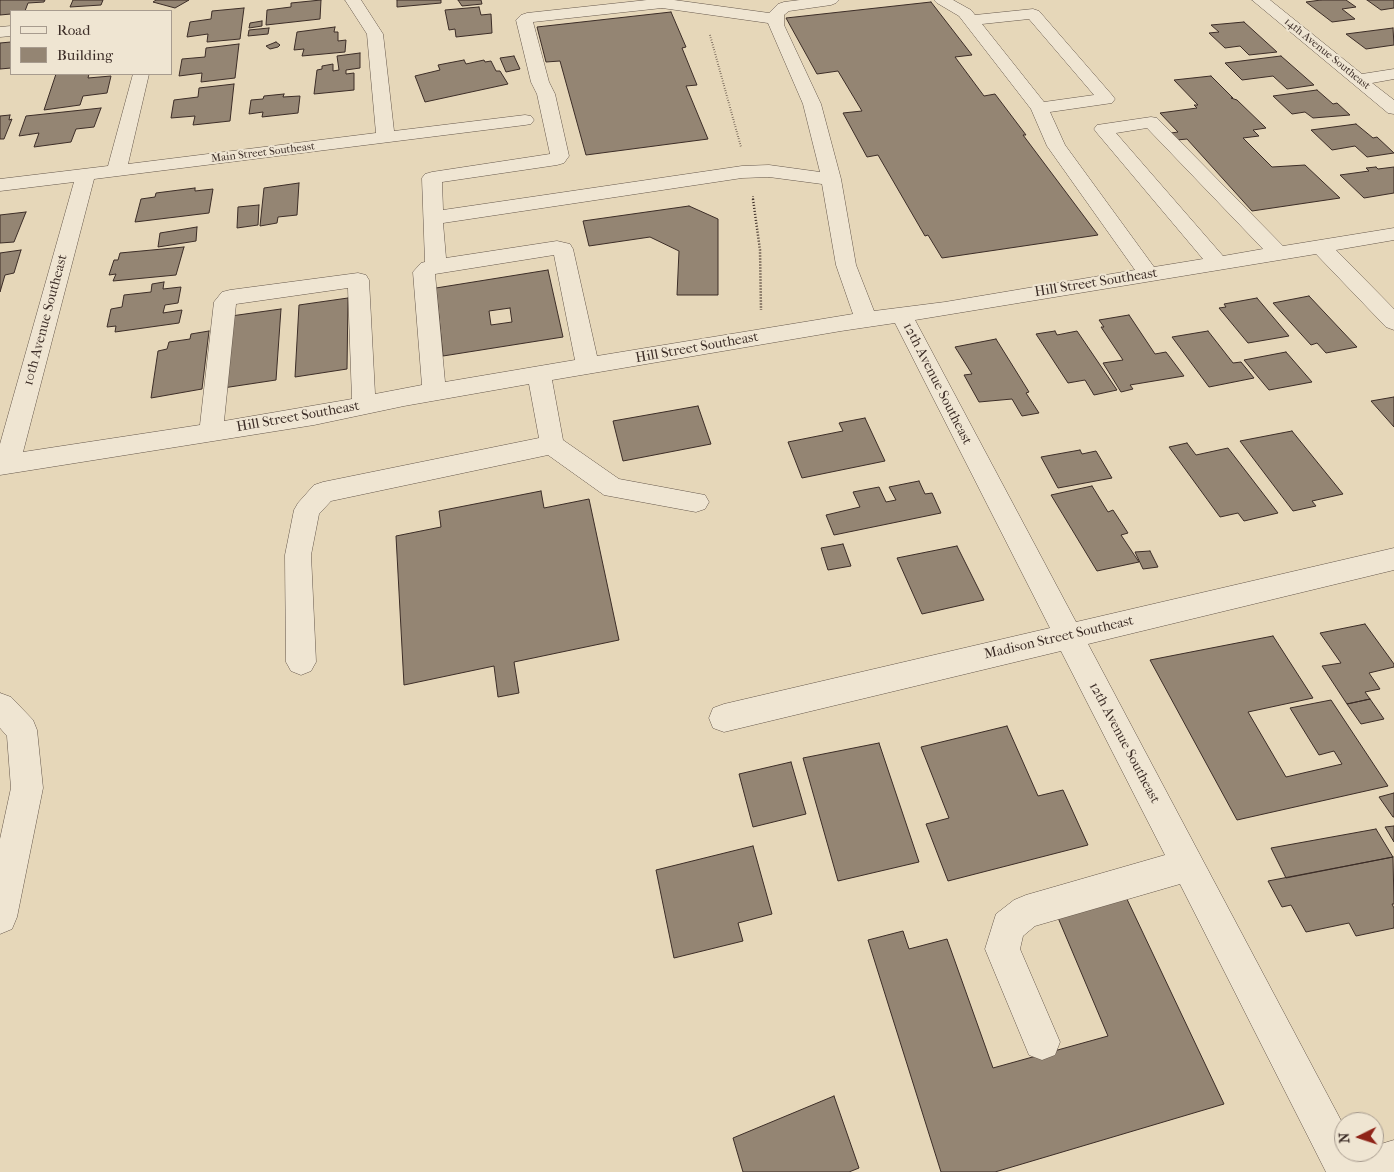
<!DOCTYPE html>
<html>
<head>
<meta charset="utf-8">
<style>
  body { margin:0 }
  #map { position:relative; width:1394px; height:1172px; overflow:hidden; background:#e6d7b9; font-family:"IM FELL French Canon",serif }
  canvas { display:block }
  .legend { position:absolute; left:10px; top:10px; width:162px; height:65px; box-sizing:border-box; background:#efe5d2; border:1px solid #a79b8e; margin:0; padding:6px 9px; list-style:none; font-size:15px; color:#3c2d27 }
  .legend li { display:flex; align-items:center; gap:10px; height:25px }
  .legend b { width:25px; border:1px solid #a79b8e }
  .north { position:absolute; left:1334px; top:1112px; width:50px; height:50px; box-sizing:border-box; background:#efe5d2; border:1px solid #a79b8e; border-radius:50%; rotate:266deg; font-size:14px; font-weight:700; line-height:20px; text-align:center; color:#3c2d27 }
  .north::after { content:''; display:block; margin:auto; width:18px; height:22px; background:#8f2418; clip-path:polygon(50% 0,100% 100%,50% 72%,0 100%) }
</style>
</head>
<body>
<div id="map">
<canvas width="1394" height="1172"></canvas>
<ul class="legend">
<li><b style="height:6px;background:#efe5d2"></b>Road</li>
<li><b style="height:14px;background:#948573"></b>Building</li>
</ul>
<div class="north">N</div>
</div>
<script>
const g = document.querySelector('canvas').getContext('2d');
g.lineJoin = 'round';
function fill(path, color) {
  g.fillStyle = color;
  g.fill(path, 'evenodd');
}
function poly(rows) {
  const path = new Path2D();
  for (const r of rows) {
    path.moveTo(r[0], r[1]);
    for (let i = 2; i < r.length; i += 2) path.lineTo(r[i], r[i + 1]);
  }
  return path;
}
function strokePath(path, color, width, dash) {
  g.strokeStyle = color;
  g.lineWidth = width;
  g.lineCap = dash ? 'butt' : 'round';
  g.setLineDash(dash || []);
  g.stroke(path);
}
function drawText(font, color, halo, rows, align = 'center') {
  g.font = font + ' "IM FELL French Canon",serif';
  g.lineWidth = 4;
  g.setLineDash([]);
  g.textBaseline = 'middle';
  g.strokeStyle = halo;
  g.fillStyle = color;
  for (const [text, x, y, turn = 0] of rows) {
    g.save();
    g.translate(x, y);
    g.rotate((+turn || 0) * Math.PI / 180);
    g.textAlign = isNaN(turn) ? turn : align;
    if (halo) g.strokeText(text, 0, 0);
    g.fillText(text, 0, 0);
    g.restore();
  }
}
const building = poly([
  [0,0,45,0,44,2,28,3,25,11,11,11,11,14,0,15,0,0],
  [73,0,103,0,101,5,70,7,73,0],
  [156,0,189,0,175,8,153,2,156,0],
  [321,0,320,19,266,25,267,10,291,7,291,3,321,0],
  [397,0,441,0,441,3,397,7,397,0],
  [458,0,481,0,482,4,462,6,458,0],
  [1321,0,1346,0,1356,7,1342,9,1355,19,1332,22,1306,2,1321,0],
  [1367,0,1394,0,1394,8,1381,10,1367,0],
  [931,2,972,55,955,57,984,96,995,94,1026,135,1023,135,1098,235,942,258,928,235,925,236,878,155,867,157,843,113,862,111,838,71,817,74,786,18,931,2],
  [479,7,481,15,491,14,492,33,456,37,455,29,449,30,445,10,479,7],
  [244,8,240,39,207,42,208,34,187,37,190,22,211,19,212,11,244,8],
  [671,12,686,47,682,48,697,85,686,86,708,139,586,155,560,61,546,62,537,27,671,12],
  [262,21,262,26,249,28,250,23,262,21],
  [1244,22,1277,52,1249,55,1240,46,1225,48,1209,33,1219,32,1211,25,1244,22],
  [335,27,334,32,338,32,338,41,346,40,345,52,302,56,304,49,294,50,297,32,335,27],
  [269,28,268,34,248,36,249,30,269,28],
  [1393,28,1394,45,1366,49,1346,34,1393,28],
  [11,42,11,68,0,69,0,43,11,42],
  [276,42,280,45,278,47,270,49,266,46,276,42],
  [239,44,235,78,201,82,202,73,179,76,182,59,205,57,206,48,239,44],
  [360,53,360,68,346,70,346,74,354,73,354,90,314,94,317,70,322,69,322,66,333,64,333,71,339,70,337,56,360,53],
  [514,56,520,69,506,72,500,58,514,56],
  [1281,56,1314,85,1287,89,1273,76,1242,80,1225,63,1281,56],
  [464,60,466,64,484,60,485,62,491,61,496,71,500,71,508,84,425,102,415,76,440,70,438,65,464,60],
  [56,74,89,74,88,78,111,76,107,93,83,96,80,105,44,110,56,74],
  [1211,76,1233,98,1231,98,1237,100,1266,128,1253,130,1259,136,1243,138,1272,167,1305,165,1340,198,1252,211,1187,139,1177,140,1171,133,1178,132,1160,113,1197,108,1194,105,1198,105,1174,80,1211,76],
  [234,84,230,121,193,125,195,116,171,118,174,100,198,97,199,88,234,84],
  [1317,90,1333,104,1337,103,1350,115,1313,118,1305,112,1292,114,1273,96,1317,90],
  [284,94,283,97,300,96,298,113,262,117,263,112,249,114,251,100,263,99,264,96,284,94],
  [101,108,94,127,76,129,71,142,34,147,39,133,19,136,26,116,101,108],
  [10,115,9,120,12,119,4,139,0,139,0,116,10,115],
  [1356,124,1373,138,1377,137,1394,153,1367,157,1355,146,1332,150,1311,130,1356,124],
  [1376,167,1378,169,1394,167,1394,193,1364,198,1340,175,1369,171,1366,168,1376,167],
  [299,183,297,215,278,217,277,223,260,226,264,188,299,183],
  [195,188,195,191,213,189,209,213,135,222,141,199,155,197,156,193,195,188],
  [259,205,258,225,237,228,238,207,259,205],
  [689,206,718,219,718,295,677,295,679,251,650,237,589,246,583,221,689,206],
  [26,212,14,242,0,243,0,215,26,212],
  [197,227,196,241,158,247,160,233,197,227],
  [184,247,176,275,113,281,116,274,109,275,114,260,118,260,120,253,184,247],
  [21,250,14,273,5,275,0,292,0,253,21,250],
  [548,270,563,337,443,356,436,288,548,270],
  [510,308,512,322,491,325,489,311,510,308],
  [164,282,163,289,181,287,178,303,165,305,163,313,182,310,179,323,115,332,116,326,107,327,111,309,122,307,124,295,151,292,152,284,164,282],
  [1309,296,1357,347,1326,353,1317,343,1311,345,1273,303,1309,296],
  [348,298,347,369,295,377,299,305,348,298],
  [1257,298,1289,336,1248,343,1219,308,1226,307,1224,304,1257,298],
  [281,309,276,380,223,388,231,316,281,309],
  [1129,315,1155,354,1166,352,1184,376,1130,385,1133,389,1121,392,1103,363,1123,360,1101,327,1104,327,1099,320,1129,315],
  [209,331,202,389,151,398,158,351,167,349,169,342,190,339,191,334,209,331],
  [1055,331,1057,335,1077,331,1117,390,1094,395,1085,380,1068,383,1036,334,1055,331],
  [1208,331,1233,363,1241,362,1254,378,1209,387,1172,337,1208,331],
  [996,339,1029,392,1026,393,1039,413,1022,416,1012,399,979,402,964,375,972,374,955,347,996,339],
  [1286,352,1312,382,1269,390,1244,360,1286,352],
  [1394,397,1394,427,1371,401,1394,397],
  [698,406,711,444,623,461,613,421,698,406],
  [865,418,885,461,802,478,788,442,843,431,839,423,865,418],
  [1292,431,1343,494,1312,501,1316,506,1293,511,1240,441,1292,431],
  [1187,443,1196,455,1228,448,1278,513,1244,521,1238,513,1220,517,1169,447,1187,443],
  [1080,450,1082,454,1096,451,1112,478,1058,488,1041,457,1080,450],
  [919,481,925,494,932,493,941,513,834,535,826,515,860,507,853,492,879,487,886,502,896,500,889,487,919,481],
  [1092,486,1108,512,1113,510,1128,533,1121,535,1139,562,1097,571,1051,495,1092,486],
  [541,491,544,508,589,499,619,640,514,662,519,693,498,697,494,666,404,685,396,536,441,527,439,511,541,491],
  [843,544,851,566,828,570,821,548,843,544],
  [957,546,984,600,922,614,897,558,957,546],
  [1150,551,1158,567,1143,569,1135,552,1150,551],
  [1365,624,1394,664,1394,667,1369,673,1380,689,1365,692,1370,699,1347,704,1322,666,1341,663,1320,633,1365,624],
  [1273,636,1313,698,1248,712,1286,777,1342,764,1334,751,1319,755,1290,708,1331,700,1388,786,1237,820,1150,660,1273,636],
  [1370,699,1384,719,1361,724,1347,704,1370,699],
  [1007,726,1038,796,1063,790,1088,845,948,881,926,824,949,818,921,747,1007,726],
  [879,743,919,862,838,881,803,758,879,743],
  [791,762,806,814,753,827,739,774,791,762],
  [1394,793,1394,817,1393,817,1379,797,1394,793],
  [1394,826,1394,842,1385,827,1394,826],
  [1376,829,1393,857,1286,878,1271,848,1376,829],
  [753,846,772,914,738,923,743,941,674,958,656,870,753,846],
  [1393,857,1394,904,1392,904,1394,908,1394,928,1356,936,1349,923,1306,932,1291,905,1282,907,1268,881,1393,857],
  [1125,895,1224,1104,995,1172,941,1172,868,940,903,931,909,949,947,939,993,1068,1108,1036,1056,913,1125,895],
  [834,1096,859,1168,849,1172,743,1172,733,1138,834,1096]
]);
fill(building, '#948573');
strokePath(building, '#3c2d27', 1);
const minor = poly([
  [345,0,361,0,383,34,394,131,525,115,531,116,534,120,531,124,525,125,94,179,23,452,200,425,214,302,222,292,230,290,358,273,366,275,369,280,375,394,422,385,413,272,421,263,425,262,422,178,425,174,432,172,550,154,537,94,531,82,516,20,521,15,527,13,647,0,674,0,769,13,778,4,784,2,800,0,839,0,836,3,831,5,789,11,784,15,784,25,821,104,841,179,856,265,874,311,945,302,1135,270,1047,146,1031,109,959,16,937,3,934,0,953,0,971,10,975,15,1033,9,1039,11,1112,95,1115,99,1112,103,1050,112,1065,145,1154,267,1203,259,1097,133,1094,129,1097,125,1151,117,1157,118,1283,246,1394,228,1394,240,1336,250,1394,309,1394,330,1386,327,1316,254,915,320,1076,622,1394,548,1394,570,1088,644,1344,1126,1344,1152,1374,1152,1374,1146,1394,1140,1394,1172,1326,1172,1180,884,1035,926,1023,936,1020,949,1060,1042,1055,1055,1042,1060,1029,1055,985,949,996,914,1014,900,1026,895,1165,855,1061,651,724,732,713,728,709,718,713,708,724,704,1050,628,895,323,841,331,552,380,563,440,619,479,705,495,709,502,705,509,696,512,604,495,548,455,331,501,319,514,311,555,316,662,311,671,301,675,291,671,286,662,285,555,294,510,298,503,314,485,323,482,539,438,529,384,404,406,314,425,0,475,0,444,74,182,0,191,0,179,108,166,133,74,149,74,128,164,376,133,367,34,345,0],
  [662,8,768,23,803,104,820,172,769,165,742,166,443,210,442,182,557,165,564,163,569,156,555,94,549,82,533,22,662,8],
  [1029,19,1094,95,1044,102,982,24,1029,19],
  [1147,128,1263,249,1223,256,1116,133,1147,128],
  [769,177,822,184,836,265,853,314,597,356,573,249,570,244,557,241,446,258,443,223,742,178,769,177],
  [554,255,575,360,445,382,435,274,554,255],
  [348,288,352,399,224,421,236,304,348,288],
  [1252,0,1270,0,1362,74,1394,69,1394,79,1372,83,1394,100,1394,114,1388,113,1252,0],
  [11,26,11,36,0,37,0,27,11,26],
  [0,693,11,697,33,720,37,730,43,788,17,917,12,929,0,934,0,839,11,788,7,736,0,728,0,693]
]);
strokePath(minor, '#66584c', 1);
strokePath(poly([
  [710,35,741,147],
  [753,196,753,200]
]), '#3c2d27', 2, [0.5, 2]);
strokePath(poly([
  [753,199,760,250,761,310]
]), '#3c2d27', 2.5, [1, 2]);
fill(minor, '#efe5d2');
drawText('11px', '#3c2d27', '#efe5d2', [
  ["14th Avenue Southeast",1327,54,39],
  ["Main Street Southeast",263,153,-7]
]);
drawText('14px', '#3c2d27', '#efe5d2', [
  ["Hill Street Southeast",1096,283,-9],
  ["10th Avenue Southeast",46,320,-75],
  ["Hill Street Southeast",697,348,-10],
  ["12th Avenue Southeast",937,384,63],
  ["Hill Street Southeast",298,417,-10],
  ["Madison Street Southeast",1059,638,-13],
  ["12th Avenue Southeast",1124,743,62]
]);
</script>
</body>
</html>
